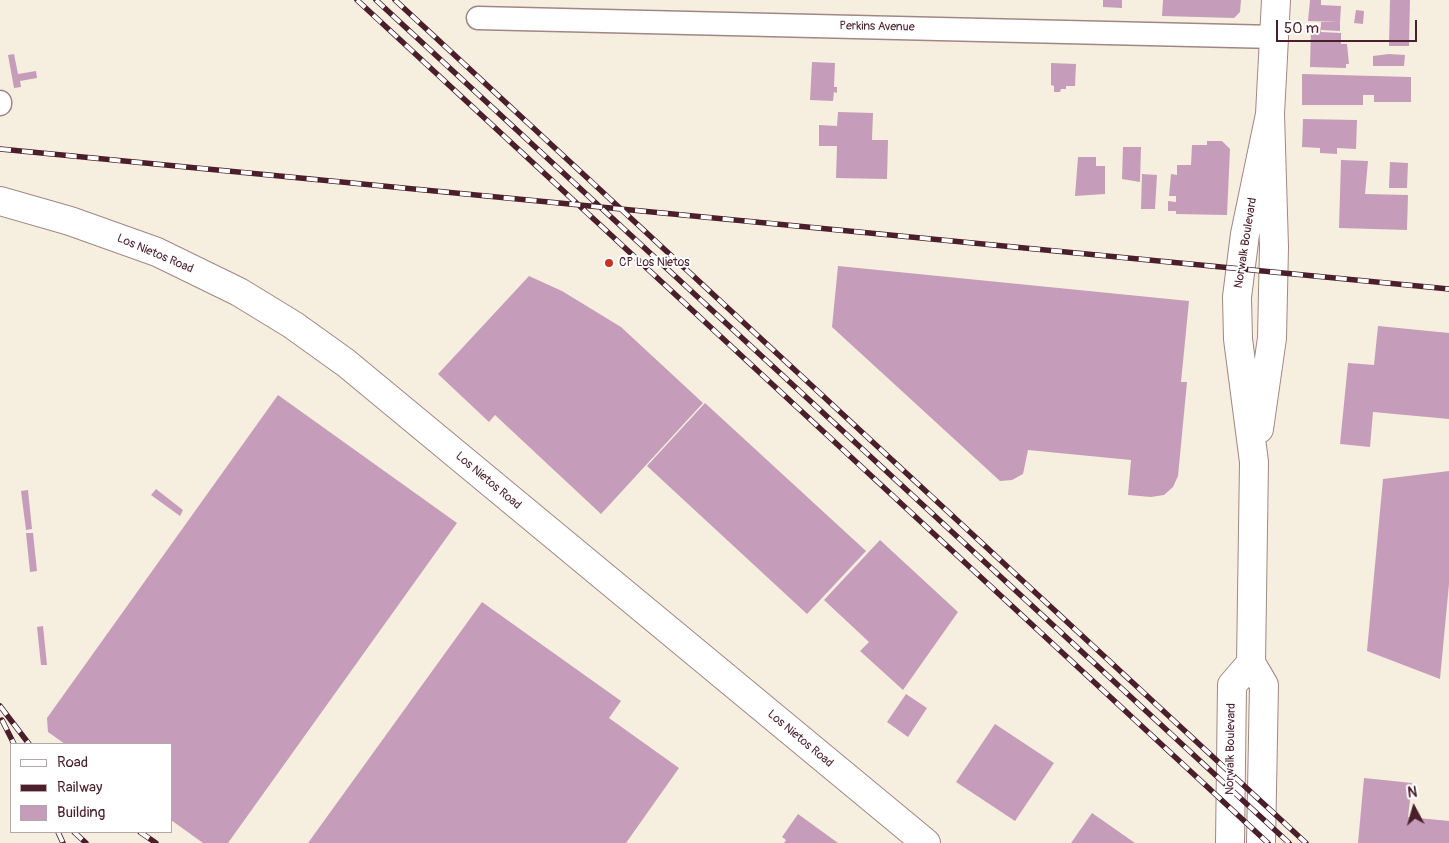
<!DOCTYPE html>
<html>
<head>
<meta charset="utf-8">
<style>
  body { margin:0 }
  #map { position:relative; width:1449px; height:843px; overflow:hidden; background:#f6efdf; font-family:Pangolin,sans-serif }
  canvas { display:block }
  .legend { position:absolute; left:10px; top:743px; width:162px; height:90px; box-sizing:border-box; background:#fff; border:1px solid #b7a5aa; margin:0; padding:6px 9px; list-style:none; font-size:15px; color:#4a1f2b }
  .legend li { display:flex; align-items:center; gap:10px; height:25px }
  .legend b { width:25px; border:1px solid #b7a5aa }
  .north { position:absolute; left:1389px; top:783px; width:50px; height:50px; -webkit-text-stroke:4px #fff; paint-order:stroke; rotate:354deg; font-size:14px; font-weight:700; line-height:20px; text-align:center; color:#4a1f2b }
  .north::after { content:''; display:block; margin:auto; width:18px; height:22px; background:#4a1f2b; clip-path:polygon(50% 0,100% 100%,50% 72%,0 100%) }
  .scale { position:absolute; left:1276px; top:20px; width:141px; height:22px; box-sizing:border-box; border:2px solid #4a1f2b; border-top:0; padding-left:6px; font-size:15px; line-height:18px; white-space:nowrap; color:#4a1f2b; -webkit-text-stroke:4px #fff; paint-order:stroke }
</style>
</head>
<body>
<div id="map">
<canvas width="1449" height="843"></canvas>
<ul class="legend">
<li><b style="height:6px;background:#fff"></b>Road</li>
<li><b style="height:6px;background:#4a1f2b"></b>Railway</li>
<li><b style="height:14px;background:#c59dba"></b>Building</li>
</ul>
<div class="north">N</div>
<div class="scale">50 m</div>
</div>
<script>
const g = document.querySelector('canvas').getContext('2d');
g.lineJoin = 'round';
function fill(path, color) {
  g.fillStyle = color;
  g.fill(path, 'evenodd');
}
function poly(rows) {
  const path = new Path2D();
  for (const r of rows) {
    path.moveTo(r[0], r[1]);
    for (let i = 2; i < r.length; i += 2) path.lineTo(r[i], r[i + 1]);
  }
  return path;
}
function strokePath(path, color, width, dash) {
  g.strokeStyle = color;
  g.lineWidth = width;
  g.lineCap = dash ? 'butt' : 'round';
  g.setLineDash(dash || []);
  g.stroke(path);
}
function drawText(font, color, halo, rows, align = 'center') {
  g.font = font + ' Pangolin,sans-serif';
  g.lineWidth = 4;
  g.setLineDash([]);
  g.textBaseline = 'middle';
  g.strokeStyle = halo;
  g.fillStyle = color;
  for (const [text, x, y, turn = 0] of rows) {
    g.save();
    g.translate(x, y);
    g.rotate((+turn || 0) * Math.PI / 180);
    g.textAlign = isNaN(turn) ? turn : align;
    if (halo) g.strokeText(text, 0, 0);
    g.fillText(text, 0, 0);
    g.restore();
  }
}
fill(poly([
  [1103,0,1122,0,1122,8,1103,7],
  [1163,0,1241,0,1240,12,1234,18,1162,16],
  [1310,0,1321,0,1321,5,1341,6,1340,22,1308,21],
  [1390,0,1410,0,1409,46,1389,46],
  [1356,10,1364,11,1363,24,1354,23],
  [1321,22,1340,22,1340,31,1321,30,1321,32,1341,33,1341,44,1347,44,1349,64,1346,64,1346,68,1310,67,1311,27,1321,27],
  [14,54,18,74,36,71,37,78,20,81,21,87,14,88,8,55],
  [1389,54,1405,55,1404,66,1373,66,1373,56],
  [812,62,835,63,834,87,837,87,837,93,834,92,833,101,810,100],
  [1051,63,1076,64,1075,86,1066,86,1066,89,1061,89,1060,92,1054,92,1054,86,1051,85],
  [1302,74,1411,77,1411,102,1374,102,1374,95,1363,95,1363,105,1302,105],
  [838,112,873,113,872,140,888,140,887,179,836,178,837,146,819,146,819,125,837,126],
  [1303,119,1357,120,1356,149,1337,148,1337,154,1320,153,1320,148,1302,147],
  [1207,141,1222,141,1230,149,1227,215,1176,214,1176,211,1168,211,1168,201,1176,202,1176,196,1169,196,1171,174,1177,175,1177,165,1191,165,1192,145,1207,145],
  [1123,147,1141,147,1140,182,1122,179],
  [1078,157,1096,157,1096,166,1105,166,1105,194,1075,196],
  [1341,160,1368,161,1365,194,1408,195,1407,230,1339,228],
  [1390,162,1408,163,1407,188,1389,188],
  [1142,174,1157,175,1155,209,1141,209],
  [608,257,615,263,610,268,603,262],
  [838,266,1189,301,1181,382,1187,382,1178,476,1173,487,1164,495,1151,497,1128,495,1131,460,1028,450,1023,474,1012,480,1000,481,832,327],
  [529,276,562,291,621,327,703,403,601,514,495,415,489,422,438,374],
  [1378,326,1449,333,1449,419,1373,412,1370,447,1340,444,1348,363,1374,365],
  [278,395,457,523,228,843,203,843,171,820,171,744,65,744,48,732,47,718],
  [705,403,866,551,807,614,647,466],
  [1449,471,1449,584,1440,679,1367,651,1383,479],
  [156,489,183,510,180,516,151,495],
  [28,490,32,529,26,530,21,491],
  [26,533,33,533,37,571,30,572],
  [880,540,958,612,903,690,860,651,869,642,824,600],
  [482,602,621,701,609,718,679,768,626,843,308,843],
  [43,626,47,665,41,665,37,627],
  [906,694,927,708,908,737,887,722],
  [995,724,1054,763,1015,821,956,782],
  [1364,778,1412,783,1408,817,1449,821,1449,843,1358,843],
  [1092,813,1135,843,1071,843],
  [798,814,838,843,784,843,786,840,782,837]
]), '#c59dba');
const street = poly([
  [478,18,1275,37],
  [0,102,0,104]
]);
const secondary = poly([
  [0,201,70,221,157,252,239,292,293,325,346,363,926,843],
  [1259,429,1272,338,1274,247,1270,114,1276,0],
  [1230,843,1232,685,1251,663],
  [1261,843,1264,685,1251,663,1254,462,1238,339,1237,297,1245,234,1270,114]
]);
strokePath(street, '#a08785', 25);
strokePath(secondary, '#a08785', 30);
strokePath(street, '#fff', 22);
strokePath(secondary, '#fff', 28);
const rail = poly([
  [357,0,1268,843],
  [376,0,1289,843],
  [395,0,1306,843],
  [0,149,1449,289],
  [0,706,29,744],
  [2,720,14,744],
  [58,832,63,843],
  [74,832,86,843],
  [140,832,156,843]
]);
strokePath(rail, '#4a1f2b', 5.5);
strokePath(rail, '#fff', 4, [11]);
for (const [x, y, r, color] of [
  [609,263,5,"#c8321e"]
]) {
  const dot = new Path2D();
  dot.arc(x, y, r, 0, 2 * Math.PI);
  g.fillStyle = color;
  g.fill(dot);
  strokePath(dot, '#fff', 2);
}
drawText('12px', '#4a1f2b', '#fff', [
  ["Perkins Avenue",877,27,1],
  ["Norwalk Boulevard",1246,243,-81],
  ["Los Nietos Road",155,254,23],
  ["Los Nietos Road",488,481,40],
  ["Los Nietos Road",800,739,40],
  ["Norwalk Boulevard",1231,749,-89]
]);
drawText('12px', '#4a1f2b', '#fff', [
  ["CP Los Nietos",619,263]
], 'left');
</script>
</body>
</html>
